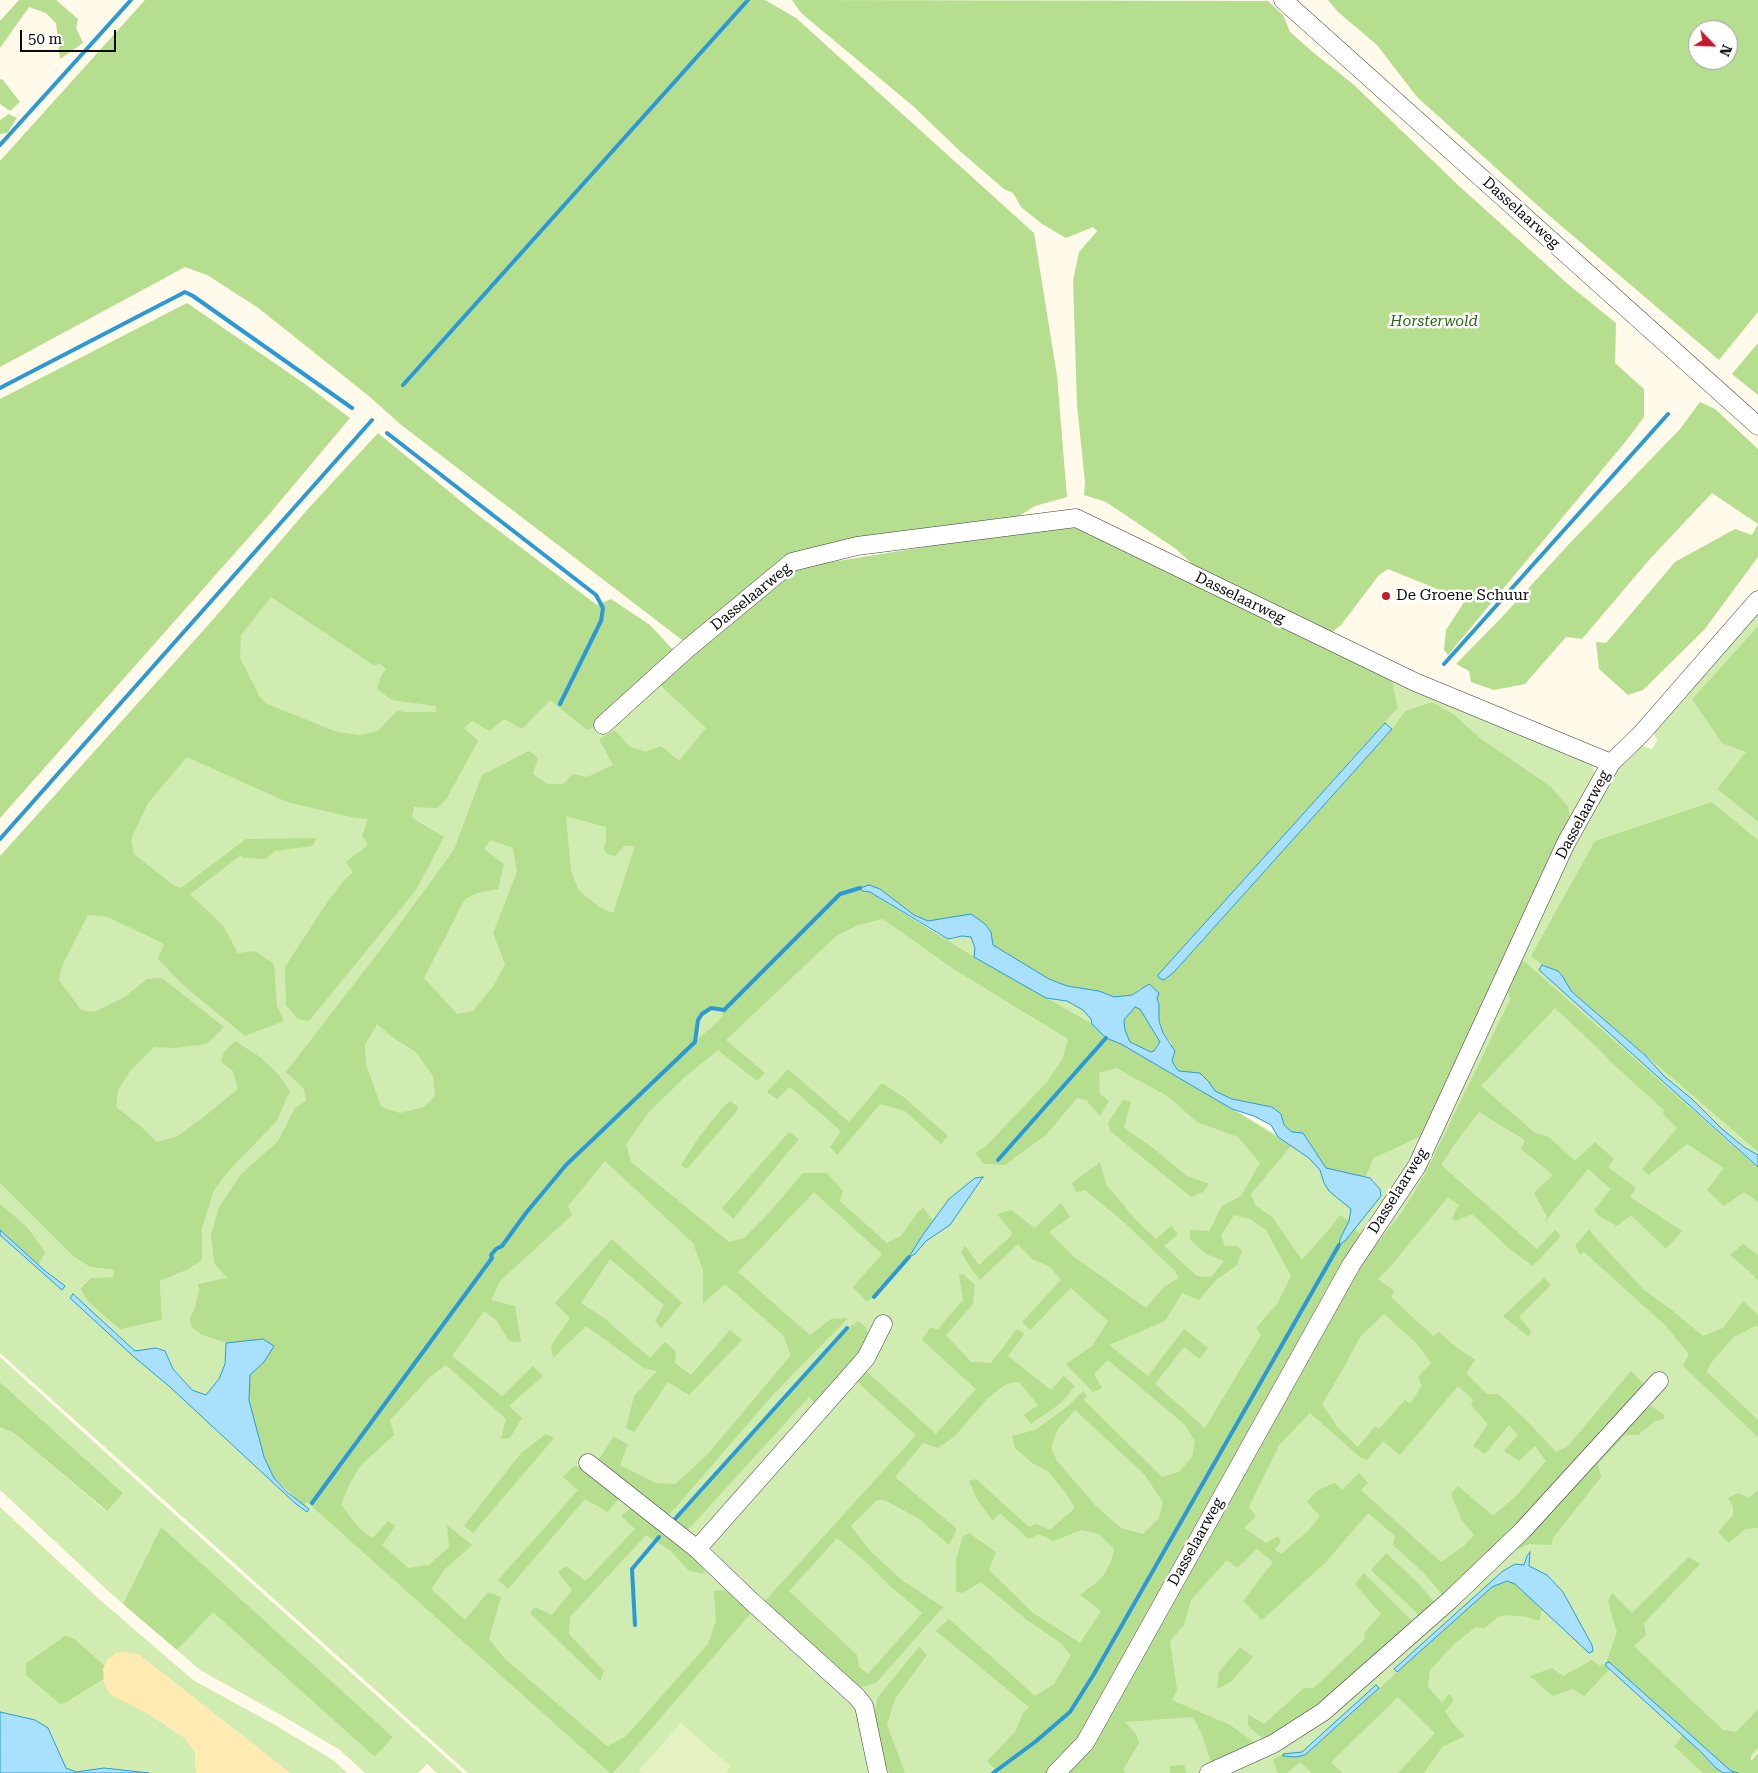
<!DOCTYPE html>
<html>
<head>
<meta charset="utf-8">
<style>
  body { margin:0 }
  #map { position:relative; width:1758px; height:1773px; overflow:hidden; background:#fffae9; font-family:"Roboto Serif",serif }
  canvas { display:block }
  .north { position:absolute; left:1688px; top:20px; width:50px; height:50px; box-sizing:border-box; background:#fff; border:1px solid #9d9d9d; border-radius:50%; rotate:114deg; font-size:14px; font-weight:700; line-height:20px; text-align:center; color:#0b0b0b }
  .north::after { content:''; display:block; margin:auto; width:18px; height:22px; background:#c41a29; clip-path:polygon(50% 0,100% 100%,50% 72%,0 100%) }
  .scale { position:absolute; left:20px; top:30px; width:96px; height:22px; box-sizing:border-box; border:2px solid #0b0b0b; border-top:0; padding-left:6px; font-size:15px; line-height:18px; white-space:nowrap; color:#0b0b0b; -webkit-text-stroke:4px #fff; paint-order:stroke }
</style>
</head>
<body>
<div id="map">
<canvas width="1758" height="1773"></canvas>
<div class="north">N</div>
<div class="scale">50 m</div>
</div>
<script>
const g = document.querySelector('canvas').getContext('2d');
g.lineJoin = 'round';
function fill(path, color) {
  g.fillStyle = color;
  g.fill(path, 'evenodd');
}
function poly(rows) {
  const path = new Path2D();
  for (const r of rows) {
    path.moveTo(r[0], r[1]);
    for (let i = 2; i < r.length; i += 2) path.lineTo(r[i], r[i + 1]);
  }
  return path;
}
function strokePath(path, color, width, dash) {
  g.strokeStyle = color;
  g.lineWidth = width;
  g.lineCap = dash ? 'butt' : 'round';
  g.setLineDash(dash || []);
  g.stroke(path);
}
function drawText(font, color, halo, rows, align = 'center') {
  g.font = font + ' "Roboto Serif",serif';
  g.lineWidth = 5;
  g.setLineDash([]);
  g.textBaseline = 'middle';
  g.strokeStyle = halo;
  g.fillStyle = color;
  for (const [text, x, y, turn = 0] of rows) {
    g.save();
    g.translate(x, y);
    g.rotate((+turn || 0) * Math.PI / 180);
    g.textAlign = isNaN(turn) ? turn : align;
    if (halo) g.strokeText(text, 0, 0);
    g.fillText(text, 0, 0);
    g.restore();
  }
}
fill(poly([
  [263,575,651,651,757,768,399,1149,278,1141,242,1173,228,1279,199,1290,194,1310,189,1318,192,1328,202,1335,226,1343,225,1364,219,1379,206,1395,192,1390,173,1369,165,1351,156,1348,136,1351,300,1508,304,1506,703,1035,695,1042,698,1020,702,1014,711,1008,724,1010,721,1018,842,901,951,939,962,936,971,937,975,948,1050,998,1067,1001,1083,1010,1111,1035,1313,1157,1370,1178,1366,1176,1374,1158,1604,784,1638,744,1652,749,1657,741,1652,729,1758,609,1758,626,1692,699,1747,752,1717,789,1758,822,1758,840,1712,802,1531,956,1542,965,1540,967,1758,1166,1758,1751,1738,1773,468,1773,0,1353,0,1235,62,1289,65,1286,44,1270,9,1239,40,1265,0,1204,0,1183,73,1256,90,1267,115,1270,113,1277,91,1278,80,1287,88,1302,120,1328,162,1320,160,1281,189,1269,202,1260,202,1229,214,1191,227,1173,276,1122,151,1159,63,1076,26,968],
  [1391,675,1586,757,1592,765,1595,774,1571,822,1455,715,1432,702,1405,711,1392,729,1385,723,1398,708],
  [1570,990,1758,1152,1758,1155,1744,1147,1722,1129,1692,1099,1664,1076,1646,1056],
  [0,1357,105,1452,463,1773,437,1773,427,1764,418,1773,365,1773,340,1750,281,1715,200,1670,177,1650,213,1611,375,1757,393,1737,161,1528,123,1604,107,1590,0,1490,0,1427,15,1434,106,1511,123,1493,0,1382],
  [0,1507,99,1599,193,1680,275,1725,333,1760,347,1773,290,1773,138,1654,108,1659,105,1666,75,1639,66,1635,26,1663,67,1702,104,1679,104,1684,185,1738,195,1752,196,1773,0,1773]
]), '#d1ecb0');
fill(poly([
  [19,0,56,0,78,19,76,28,83,43,60,59,56,23,46,13,29,7,0,48,0,21],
  [145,0,765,0,796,18,1034,233,1057,376,1067,497,1035,506,1014,519,793,556,686,643,400,424,370,397,257,307,207,275,185,267,0,367,0,161],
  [792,0,1268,1,1283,15,1290,32,1315,54,1353,84,1459,186,1569,285,1616,323,1615,363,1644,389,1644,417,1626,441,1448,655,1444,650,1446,630,1468,596,1447,593,1388,569,1379,575,1341,625,1328,635,1204,575,1176,549,1106,502,1084,495,1085,482,1077,405,1073,280,1079,252,1097,231,1093,227,1066,238,1042,224,1021,207,1013,193,1004,189,961,152,913,106,801,13],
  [1328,0,1758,0,1758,312,1719,360,1545,212,1417,97,1377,45,1338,12],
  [1698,30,1728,30,1728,60,1698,60],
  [0,79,3,80,20,102,10,111,0,104],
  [9,114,17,118,7,133,0,134,0,120],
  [187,303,305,384,350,418,266,518,0,818,0,399],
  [1758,343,1758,395,1732,374],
  [1700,402,1715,409,1758,449,1758,557,1704,630,1643,690,1628,695,1599,669,1596,642,1606,643,1675,562,1735,529,1752,535,1758,524,1712,493,1649,560,1582,639,1566,637,1525,684,1494,690,1471,682,1469,671,1456,664,1503,616,1569,544,1680,429],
  [378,433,474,512,597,605,611,599,650,625,675,652,600,725,587,730,550,700,522,729,504,719,490,731,472,721,464,728,478,741,447,798,437,808,414,807,412,818,444,837,416,890,309,1021,298,1019,286,1005,285,967,324,907,343,881,353,872,346,862,368,845,362,836,368,819,351,817,287,802,187,757,148,803,131,839,134,854,173,885,181,888,246,839,317,838,312,846,275,851,266,859,244,858,241,855,190,894,223,926,238,953,255,951,274,964,277,1006,284,1021,245,1036,182,984,158,959,164,944,108,917,88,915,62,966,59,980,81,1010,94,1012,123,998,147,979,162,978,224,1027,207,1044,174,1048,154,1047,130,1071,118,1090,116,1107,138,1124,157,1142,178,1136,205,1116,238,1089,233,1071,221,1062,224,1052,235,1041,260,1057,278,1074,290,1091,276,1122,227,1173,214,1191,202,1229,202,1260,189,1269,160,1281,162,1320,120,1329,88,1302,80,1288,91,1278,113,1277,114,1270,90,1267,73,1256,0,1183,0,856,210,623,307,510],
  [271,597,375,666,379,663,386,669,381,676,377,689,392,700,436,706,436,712,403,712,398,710,378,731,360,735,337,732,267,704,260,697,240,658,241,635],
  [1068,524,1391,675,1398,708,1159,975,1159,978,1164,980,1174,972,1341,786,1392,729,1405,711,1432,702,1455,715,1480,738,1551,787,1568,807,1571,822,1425,1134,1374,1158,1366,1176,1361,1176,1326,1168,1303,1133,1292,1132,1284,1125,1281,1114,1272,1107,1232,1099,1215,1091,1209,1082,1200,1073,1179,1071,1176,1068,1172,1061,1172,1044,1163,1033,1159,1021,1159,1005,1157,998,1141,988,1132,995,1114,997,1099,991,1067,986,1049,979,993,945,971,915,928,921,914,915,880,889,862,891,870,892,974,957,1092,1024,1106,1038,1121,1044,1232,1109,1291,1146,1251,1194,1255,1205,1273,1218,1302,1260,1331,1227,1340,1215,1349,1221,1362,1237,1331,1281,1079,1742,1050,1773,999,1773,987,1761,1015,1732,1023,1713,1029,1707,936,1631,949,1619,1035,1696,1054,1684,1071,1655,1061,1643,1027,1620,981,1582,963,1593,956,1591,956,1560,963,1536,969,1533,996,1552,989,1570,1033,1613,1080,1643,1101,1611,1080,1595,1102,1578,1111,1562,1114,1549,1099,1534,1082,1530,1053,1541,1039,1534,1029,1539,1000,1513,993,1521,978,1501,969,1481,976,1479,1029,1527,1037,1524,1050,1530,1075,1508,1065,1492,1048,1471,1032,1463,1015,1448,1012,1436,1035,1430,1067,1407,1083,1391,1087,1396,1084,1400,1162,1477,1179,1472,1192,1457,1195,1441,1184,1424,1108,1360,1094,1374,1102,1388,1093,1392,1066,1364,1092,1346,1108,1321,1071,1288,1030,1330,1022,1322,1061,1280,1049,1266,1032,1259,1018,1244,980,1280,970,1267,961,1252,965,1246,979,1265,1013,1234,997,1214,1011,1210,1035,1228,1061,1203,1070,1217,1049,1232,1074,1257,1146,1308,1164,1287,1178,1278,1175,1271,1126,1224,1085,1190,1076,1192,1072,1183,1100,1162,1106,1184,1135,1219,1156,1239,1171,1226,1178,1234,1164,1246,1197,1276,1211,1277,1224,1261,1206,1254,1190,1239,1190,1230,1209,1231,1222,1206,1241,1196,1260,1163,1238,1137,1197,1122,1169,1097,1116,1068,1099,1073,1100,1094,1109,1101,1100,1116,1086,1100,1077,1098,1046,1135,1025,1150,1005,1165,984,1164,975,1153,986,1146,1047,1082,1063,1058,1068,1039,952,968,883,919,858,925,836,936,726,1040,765,1073,757,1081,718,1050,686,1076,649,1112,626,1144,631,1162,729,1242,744,1238,768,1214,803,1173,827,1173,843,1191,840,1201,887,1243,901,1236,917,1213,923,1207,933,1221,909,1257,874,1297,867,1302,853,1287,882,1254,814,1192,738,1272,810,1335,831,1319,848,1318,770,1398,670,1514,662,1514,599,1459,614,1436,628,1445,620,1465,656,1483,675,1484,707,1455,791,1355,783,1335,725,1284,703,1303,703,1270,693,1243,605,1161,568,1206,572,1215,500,1281,491,1300,515,1306,521,1342,509,1341,496,1320,484,1311,452,1356,502,1396,533,1366,543,1376,509,1406,522,1418,510,1438,501,1439,506,1419,446,1365,430,1377,390,1420,394,1435,360,1466,349,1485,341,1504,354,1522,366,1534,373,1538,388,1521,395,1526,382,1545,408,1568,429,1565,449,1547,447,1525,472,1545,446,1568,431,1589,465,1620,488,1592,501,1597,489,1639,505,1659,607,1746,625,1737,708,1644,716,1621,714,1591,726,1590,752,1612,613,1773,610,1773,307,1502,304,1506,274,1478,264,1457,249,1400,250,1375,264,1362,263,1339,226,1343,202,1335,192,1328,189,1318,194,1310,199,1290,198,1284,227,1278,214,1263,211,1235,219,1207,242,1173,278,1141,295,1108,306,1101,304,1089,286,1072,385,944,454,850,482,775,529,751,538,758,533,774,548,784,563,784,573,774,587,777,613,765,599,739,615,730,629,746,645,752,661,746,679,761,706,728,659,684,794,568],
  [566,816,606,827,606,841,604,847,605,852,610,855,615,856,624,846,635,846,613,913,601,908,579,891,571,871],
  [490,840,513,848,517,872,493,933,505,964,494,985,473,1011,457,1014,424,978,465,899,477,893,498,889,504,864,484,849],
  [711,1008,724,1010,721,1018,710,1029,695,1041,698,1020,702,1014],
  [377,1024,392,1037,416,1052,433,1076,435,1096,424,1107,400,1113,381,1107,366,1064,365,1045],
  [1234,1215,1250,1219,1266,1230,1291,1276,1277,1304,1256,1328,1261,1335,1205,1428,1155,1384,1184,1347,1199,1359,1208,1348,1184,1329,1148,1376,1109,1345,1165,1321,1182,1293,1199,1300,1216,1280,1236,1266,1242,1251,1236,1246,1225,1246,1221,1235],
  [1075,1410,1144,1474,1163,1502,1159,1518,1143,1534,1121,1528,1095,1505,1057,1461,1051,1448,1058,1429],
  [1758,626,1758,822,1717,789,1746,752,1722,743,1692,699],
  [1712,802,1758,840,1758,1152,1570,990,1563,977,1558,971,1542,965,1531,956,1595,841],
  [1519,960,1525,962,1758,1168,1758,1202,1744,1192,1724,1206,1707,1190,1724,1168,1687,1144,1649,1175,1642,1169,1677,1128,1663,1114,1664,1110,1611,1062,1606,1056,1555,1008,1481,1086,1535,1133,1549,1137,1575,1161,1595,1142,1614,1159,1608,1167,1636,1188,1630,1197,1682,1231,1666,1249,1631,1215,1617,1226,1599,1216,1594,1210,1611,1189,1588,1169,1545,1222,1547,1217,1534,1193,1553,1175,1521,1149,1525,1140,1479,1112,1454,1145,1441,1165,1537,1249,1555,1230,1561,1236,1533,1266,1511,1250,1472,1214,1455,1221,1452,1218,1459,1205,1448,1197,1389,1268,1378,1279,1394,1291,1391,1297,1433,1336,1439,1332,1452,1344,1475,1360,1466,1373,1487,1394,1498,1394,1525,1419,1556,1452,1567,1447,1631,1371,1646,1386,1575,1465,1445,1598,1424,1573,1393,1545,1395,1536,1368,1513,1326,1562,1262,1620,1243,1601,1273,1562,1257,1549,1237,1568,1227,1560,1191,1600,1184,1625,1170,1641,1177,1690,1172,1700,1230,1725,1255,1743,1212,1765,1202,1735,1193,1717,1125,1722,1136,1734,1139,1743,1123,1770,1126,1773,1067,1773,1367,1256,1402,1212,1424,1176,1510,1000,1508,985],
  [1384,1314,1416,1343,1431,1363,1418,1377,1422,1386,1410,1403,1405,1400,1379,1429,1375,1426,1358,1447,1338,1428,1322,1404,1343,1369,1360,1337],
  [1458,1386,1473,1399,1471,1405,1488,1424,1473,1446,1485,1454,1509,1425,1518,1435,1504,1451,1519,1461,1535,1446,1546,1461,1516,1496,1493,1516,1458,1486,1451,1494,1461,1519,1474,1535,1465,1545,1441,1562,1361,1490,1368,1483,1359,1473,1342,1490,1335,1483,1318,1490,1307,1502,1320,1516,1308,1531,1281,1554,1275,1550,1281,1541,1278,1536,1266,1543,1244,1528,1256,1516,1249,1507,1279,1445,1310,1413,1360,1457,1367,1460,1383,1441,1400,1455],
  [1135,1007,1140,1009,1160,1042,1154,1051,1151,1052,1130,1042,1125,1030,1124,1020],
  [788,1069,849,1122,882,1083,905,1098,948,1136,941,1144,905,1111,880,1104,837,1155,830,1147,841,1131,790,1087,777,1099,767,1092],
  [1123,1100,1131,1102,1124,1128,1153,1148,1187,1176,1209,1184,1203,1192,1191,1197,1110,1131,1108,1123],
  [730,1101,738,1107,736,1112,687,1169,681,1165,699,1137,723,1107],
  [789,1132,799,1139,733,1219,722,1208],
  [0,1204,27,1227,45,1252,39,1265,0,1230],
  [1589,1229,1593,1235,1644,1290,1673,1311,1703,1336,1723,1328,1743,1301,1758,1315,1758,1327,1755,1326,1734,1337,1710,1364,1707,1372,1758,1420,1758,1437,1683,1366,1689,1354,1665,1325,1584,1252,1580,1255,1575,1246],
  [612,1239,682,1303,661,1328,655,1321,664,1305,610,1259,581,1303,604,1318,650,1358,665,1342,676,1351,675,1363,691,1375,730,1330,742,1340,689,1395,668,1382,634,1432,626,1428,634,1396,657,1371,644,1368,586,1326,553,1358,551,1346,570,1318,555,1303],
  [1743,1244,1758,1255,1758,1281,1752,1274,1730,1255],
  [963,1274,975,1285,973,1304,946,1335,971,1362,991,1363,1017,1329,1024,1334,1008,1356,1051,1390,1064,1376,1075,1386,1061,1403,1031,1424,1024,1415,1038,1405,1019,1382,1006,1384,987,1399,954,1437,938,1448,923,1443,895,1477,957,1529,949,1545,918,1518,884,1500,877,1500,851,1526,870,1551,903,1581,943,1607,876,1683,855,1689,763,1603,916,1435,856,1381,865,1370,936,1434,976,1389,922,1340,930,1328,938,1329,963,1300,959,1275],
  [837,1538,864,1560,890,1586,922,1613,868,1674,859,1667,857,1655,789,1591],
  [1544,1278,1551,1285,1519,1317,1531,1331,1529,1337,1503,1316],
  [859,1321,866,1328,869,1338,865,1349,816,1404,809,1397,685,1533,675,1524,675,1519,847,1328],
  [0,1382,123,1493,107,1511,15,1434,0,1427],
  [1651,1406,1664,1415,1664,1419,1654,1422,1638,1435,1625,1435,1598,1464,1601,1477,1553,1538,1551,1545,1529,1544,1506,1555,1621,1429],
  [546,1434,554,1438,473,1533,464,1526,521,1453],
  [574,1466,589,1470,619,1498,608,1512,585,1499,508,1589,498,1580,578,1490,563,1477],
  [1758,1490,1758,1528,1745,1529,1729,1543,1718,1532,1733,1515,1733,1507,1728,1498,1738,1493,1749,1498],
  [631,1508,641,1511,701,1564,706,1574,689,1571,671,1551,646,1535,570,1617,569,1634,604,1671,600,1681,530,1613,534,1607,552,1615,572,1590,558,1572,566,1566,586,1581,635,1529,621,1516],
  [161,1527,393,1737,375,1757,213,1612,177,1650,123,1604],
  [1386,1553,1419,1584,1436,1604,1420,1621,1417,1613,1371,1570],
  [1689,1557,1700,1564,1644,1623,1646,1635,1634,1646,1723,1730,1736,1732,1758,1709,1758,1747,1751,1755,1751,1761,1758,1753,1758,1773,1738,1773,1731,1771,1610,1669,1584,1696,1572,1689,1553,1696,1530,1676,1552,1668,1563,1676,1592,1660,1600,1666,1606,1663,1617,1632,1608,1602,1612,1593,1632,1613],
  [1364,1573,1411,1620,1411,1626,1333,1696,1273,1737,1262,1738,1248,1726,1248,1714,1264,1724,1304,1688,1314,1688,1365,1639,1364,1633,1381,1614,1355,1584],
  [1507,1581,1515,1584,1542,1610,1539,1621,1527,1617,1508,1615,1498,1617,1485,1628,1476,1627,1454,1644,1430,1670,1428,1687,1442,1703,1449,1694,1454,1700,1445,1711,1452,1722,1465,1736,1442,1747,1424,1773,1398,1773,1435,1733,1398,1697,1331,1762,1342,1773,1312,1773,1300,1762,1287,1773,1278,1773,1273,1760,1283,1754,1284,1756,1296,1757,1305,1755,1492,1587],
  [66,1635,75,1639,105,1666,104,1679,67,1702,60,1704,26,1675,26,1663],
  [919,1647,927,1655,895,1699,887,1725,905,1773,889,1773,876,1735,875,1709,878,1697],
  [1240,1647,1253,1657,1231,1682,1217,1689,1219,1672],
  [1683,1735,1716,1768,1723,1773,1703,1773,1674,1746],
  [1184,1765,1187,1773,1170,1773,1170,1766]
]), '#b5de8e');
fill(poly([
  [126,1652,138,1654,290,1773,196,1773,195,1752,185,1738,153,1716,111,1695,104,1684,103,1669,108,1659,116,1653]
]), '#ffeab1');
fill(poly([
  [681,1723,731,1767,726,1773,642,1773,639,1770]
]), '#e4f2c2');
const water = poly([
  [1385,723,1392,729,1341,786,1174,972,1164,980,1159,978,1158,975,1385,723],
  [869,885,880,889,914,915,928,921,971,914,985,924,991,932,993,945,1049,979,1067,986,1099,991,1114,997,1132,995,1149,984,1159,993,1157,998,1159,1005,1159,1021,1163,1033,1175,1051,1172,1061,1176,1068,1179,1071,1200,1073,1209,1082,1215,1091,1232,1099,1272,1107,1281,1114,1284,1125,1292,1132,1303,1133,1326,1168,1370,1178,1380,1189,1381,1196,1345,1241,1339,1245,1340,1239,1349,1221,1351,1209,1329,1191,1324,1183,1320,1170,1309,1158,1278,1137,1271,1125,1254,1116,1232,1109,1121,1044,1106,1038,1092,1024,1091,1019,1083,1010,1067,1001,1046,998,974,957,975,948,971,937,962,936,948,939,870,892,862,891,860,888,869,885],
  [1135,1007,1140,1009,1160,1042,1154,1051,1151,1052,1130,1042,1125,1030,1124,1020,1135,1007],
  [1542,965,1558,971,1563,977,1571,991,1646,1056,1664,1076,1692,1099,1722,1129,1744,1147,1758,1155,1758,1167,1539,970,1542,965],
  [983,1177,950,1225,926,1241,915,1254,909,1257,922,1236,949,1199,975,1178,983,1177],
  [0,1230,44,1270,65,1286,62,1290,0,1235,0,1230],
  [73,1294,135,1351,156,1348,165,1351,173,1369,192,1390,206,1395,219,1379,225,1364,226,1343,263,1339,274,1346,264,1362,250,1375,249,1400,264,1457,274,1478,287,1492,309,1509,307,1512,296,1504,170,1387,133,1356,70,1298,73,1294],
  [1530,1552,1529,1566,1547,1575,1563,1592,1592,1645,1593,1651,1589,1653,1515,1584,1507,1581,1492,1587,1397,1672,1394,1669,1503,1571,1515,1564,1524,1565,1527,1556,1530,1552],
  [1609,1662,1731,1771,1738,1773,1723,1773,1716,1768,1701,1752,1606,1666,1606,1663,1609,1662],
  [1376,1685,1379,1688,1305,1755,1296,1757,1283,1756,1283,1754,1302,1752,1376,1685],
  [0,1712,35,1720,48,1728,66,1768,76,1772,104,1768,149,1773,0,1773,0,1712]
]);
fill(water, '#a9e0fb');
strokePath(water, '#2b99d7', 1);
strokePath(poly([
  [0,145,131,0],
  [403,385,748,0],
  [0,388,185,292,193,296,352,408],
  [387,433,596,595,603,608,601,621,560,704],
  [1444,664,1668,414],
  [0,839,372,420],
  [998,1160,1106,1038],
  [874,1297,909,1257],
  [312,1503,492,1258,491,1255,496,1249,502,1246,526,1213,566,1165,695,1042,698,1020,702,1014,711,1008,724,1010,840,894,860,888],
  [675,1519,847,1328],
  [635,1625,632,1569,659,1537],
  [993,1773,1035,1742,1070,1712,1094,1674,1339,1245]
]), '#2b99d7', 4);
const minor = poly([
  [1283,0,1758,426],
  [603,725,687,649,792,562,857,546,1076,518,1415,682,1611,763],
  [588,1463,697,1549,750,1600,857,1697,864,1706,878,1773],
  [697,1549,866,1358,883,1324],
  [1056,1773,1085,1743,1351,1265,1417,1166,1566,843,1611,763,1641,734,1758,600],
  [1209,1773,1273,1744,1323,1712,1450,1600,1523,1530,1659,1381]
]);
strokePath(minor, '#3e3e3e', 19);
strokePath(minor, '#fff', 18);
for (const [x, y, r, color] of [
  [1386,596,5,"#c41a29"]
]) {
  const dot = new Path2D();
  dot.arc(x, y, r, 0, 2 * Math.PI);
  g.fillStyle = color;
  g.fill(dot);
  strokePath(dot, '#fff', 2);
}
drawText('15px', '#0b0b0b', '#fff', [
  ["Dasselaarweg",1521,213,42],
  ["Dasselaarweg",751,597,-39],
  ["Dasselaarweg",1240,598,26],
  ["Dasselaarweg",1583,815,-62],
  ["Dasselaarweg",1398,1191,-58],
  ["Dasselaarweg",1196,1542,-61]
]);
drawText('italic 15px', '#2b6617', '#fff', [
  ["Horsterwold",1434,322]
]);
drawText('15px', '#0b0b0b', '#fff', [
  ["De Groene Schuur",1396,596]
], 'left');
</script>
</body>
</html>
